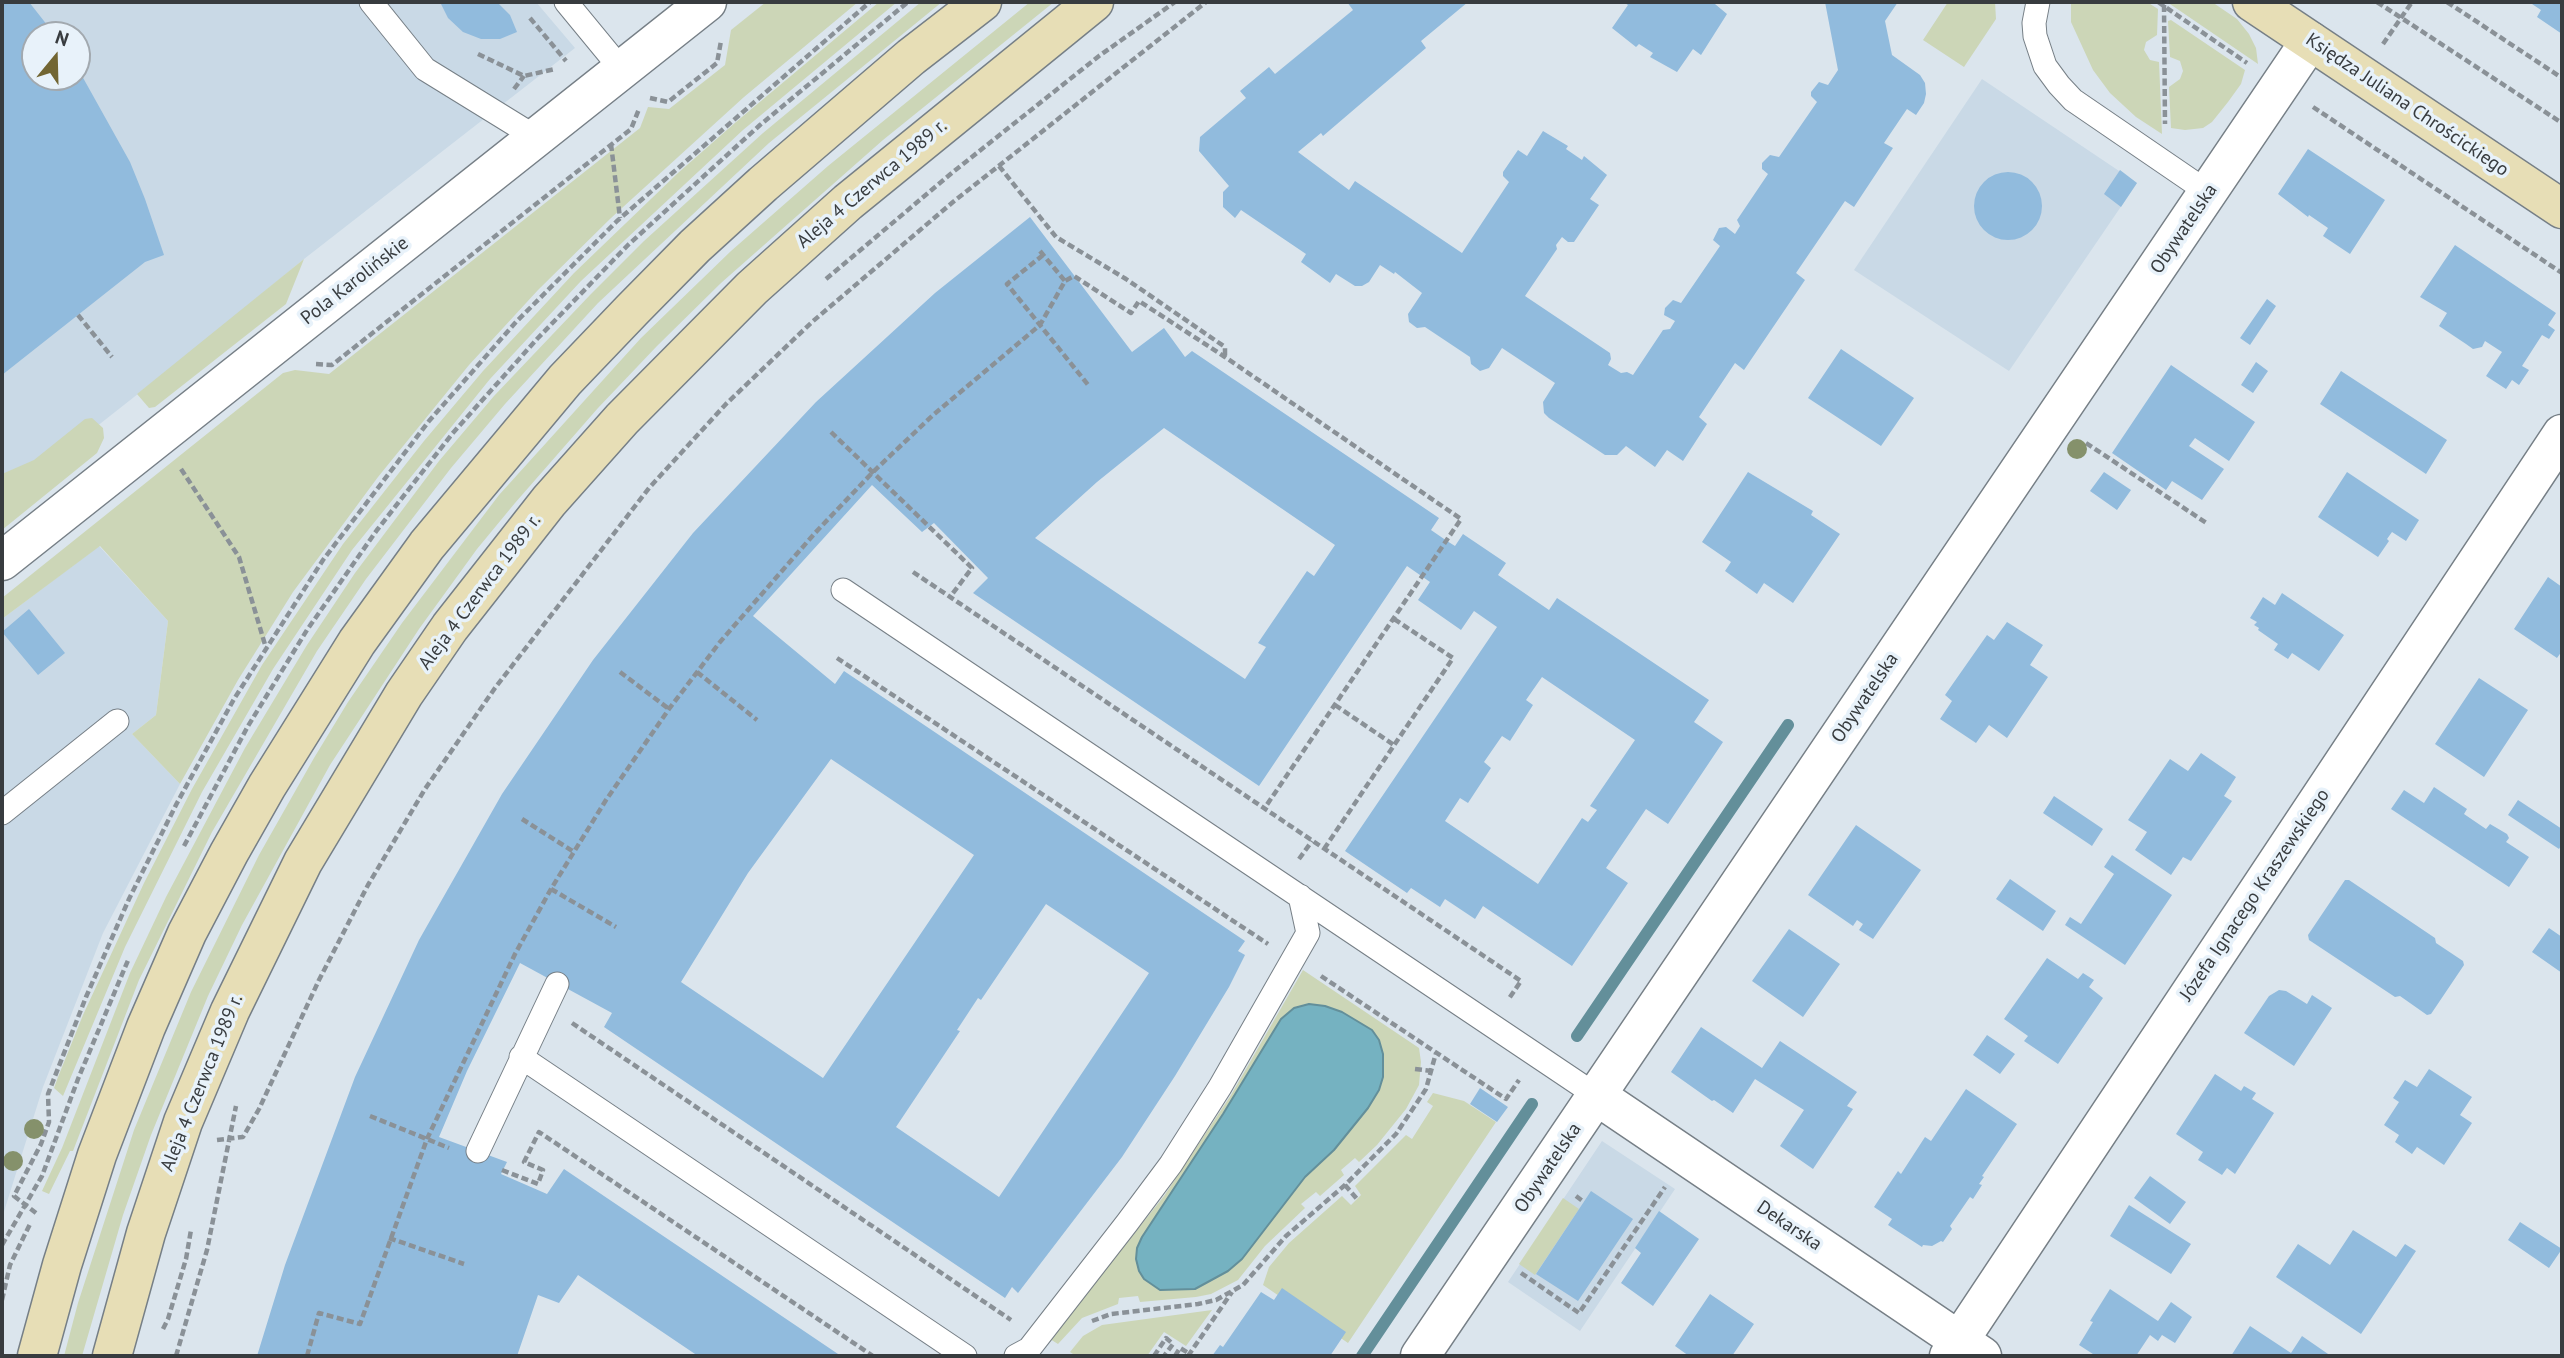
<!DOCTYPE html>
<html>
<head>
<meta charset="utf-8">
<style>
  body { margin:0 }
  #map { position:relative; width:2564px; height:1358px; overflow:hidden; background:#dbe5ed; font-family:"PT Sans",sans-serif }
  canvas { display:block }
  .frame { position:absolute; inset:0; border:4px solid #383c3f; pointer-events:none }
  .north { position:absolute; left:21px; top:21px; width:70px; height:70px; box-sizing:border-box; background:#e8f2fa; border:2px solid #a2a9af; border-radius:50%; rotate:19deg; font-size:19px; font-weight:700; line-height:28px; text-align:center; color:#383c3f }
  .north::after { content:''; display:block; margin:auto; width:24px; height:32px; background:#726633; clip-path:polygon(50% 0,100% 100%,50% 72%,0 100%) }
</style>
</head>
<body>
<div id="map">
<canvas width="2564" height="1358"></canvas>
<div class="frame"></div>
<div class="north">N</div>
</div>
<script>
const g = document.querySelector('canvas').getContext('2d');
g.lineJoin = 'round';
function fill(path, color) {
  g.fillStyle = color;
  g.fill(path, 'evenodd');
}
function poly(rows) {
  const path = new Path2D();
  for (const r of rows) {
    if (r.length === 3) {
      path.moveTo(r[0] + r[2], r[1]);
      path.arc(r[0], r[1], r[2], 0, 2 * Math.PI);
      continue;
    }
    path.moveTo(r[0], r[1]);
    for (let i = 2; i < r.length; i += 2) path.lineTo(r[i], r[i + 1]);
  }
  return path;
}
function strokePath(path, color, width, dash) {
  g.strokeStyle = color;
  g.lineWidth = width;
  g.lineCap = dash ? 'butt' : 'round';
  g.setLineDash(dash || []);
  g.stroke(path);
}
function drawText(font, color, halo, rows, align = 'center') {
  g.font = font + ' "PT Sans",sans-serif';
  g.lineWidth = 7;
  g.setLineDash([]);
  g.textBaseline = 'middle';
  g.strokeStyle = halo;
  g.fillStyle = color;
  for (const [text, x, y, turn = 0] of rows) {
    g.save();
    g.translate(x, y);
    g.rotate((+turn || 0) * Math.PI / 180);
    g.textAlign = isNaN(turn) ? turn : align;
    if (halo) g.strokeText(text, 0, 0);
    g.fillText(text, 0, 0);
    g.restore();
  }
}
fill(poly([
  [2,2,536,2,575,48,304,259,209,338,2,501],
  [35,35,77,35,77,77,35,77],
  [1982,79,2137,183,2009,371,1854,270],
  [99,546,168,621,156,715,132,734,180,784,103,933,43,1087,2,1218,2,619],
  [1602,1141,1675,1189,1580,1331,1508,1282]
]), '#c9d9e6');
fill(poly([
  [766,2,858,2,744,97,611,218,538,290,469,365,378,477,293,592,238,680,180,784,132,734,156,715,168,621,100,546,2,619,2,598,283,373,295,370,329,374,640,128,648,107,669,109,725,65,731,30],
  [879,2,897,2,743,130,581,281,490,379,352,550,273,669,202,792,125,947,63,1096,54,1088,58,1077,83,1015,144,883,192,789,262,665,343,544,424,441,483,371,574,273,678,173,736,122],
  [921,2,942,2,769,143,598,303,505,404,451,468,366,579,317,651,212,832,139,980,73,1151,70,1151,49,1194,42,1191,62,1148,130,973,166,897,245,748,307,645,355,573,439,461,494,396,590,295,644,241,763,133],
  [1030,2,1054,2,883,140,721,283,657,346,598,408,515,503,477,549,419,629,330,765,242,925,208,996,151,1135,123,1215,82,1356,64,1356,78,1303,134,1130,191,992,259,855,314,758,348,702,402,623,499,495,641,338,731,251,828,166],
  [1948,2,1995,2,1996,19,1964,67,1923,40],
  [2071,2,2147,2,2158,9,2157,35,2146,42,2144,50,2150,60,2159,62,2162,134,2136,117,2110,93,2093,70,2071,22],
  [2167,2,2212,2,2237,19,2249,34,2256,48,2258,64],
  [2171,20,2245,70,2241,84,2228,102,2212,122,2203,128,2185,130,2171,128,2169,87,2180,79,2183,71,2180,61,2170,57,2168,21],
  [304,259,286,304,155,407,149,408,137,394],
  [92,418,103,428,104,438,97,453,2,530,2,474,34,460,85,419],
  [1303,970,1419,1048,1421,1062,1419,1085,1406,1109,1377,1145,1359,1162,1355,1158,1341,1170,1344,1175,1320,1196,1316,1192,1301,1204,1305,1208,1265,1246,1238,1280,1211,1294,1196,1297,1140,1302,1138,1296,1119,1298,1118,1304,1082,1318,1058,1344,1050,1339,1164,1196,1231,1095],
  [1433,1093,1464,1101,1496,1122,1348,1343,1263,1285,1269,1267,1289,1243,1342,1196,1351,1205,1361,1195,1355,1186,1406,1135,1412,1139,1433,1106,1427,1102],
  [1563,1198,1579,1209,1535,1275,1519,1264],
  [1212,1310,1186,1346,1164,1332,1147,1356,1076,1356,1070,1352,1083,1336,1102,1325]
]), '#ccd6b7');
const water = poly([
  [1309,1004,1325,1006,1342,1012,1372,1030,1379,1040,1383,1054,1383,1077,1379,1090,1368,1108,1334,1150,1305,1177,1242,1259,1228,1271,1195,1289,1160,1290,1144,1279,1139,1271,1136,1259,1137,1248,1142,1237,1223,1114,1281,1019,1294,1008,1309,1004]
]);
fill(water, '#75b2c1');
strokePath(water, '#638f9a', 2);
strokePath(poly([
  [1577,1036,1788,725],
  [1362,1356,1532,1104]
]), '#638f9a', 12);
fill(poly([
  [2,2,29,2,55,35,35,35,35,77,77,77,77,67,130,162,145,199,164,255,145,262,2,375],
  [440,2,497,2,510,15,517,32,500,39,481,39,463,32,448,18],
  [1347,2,1468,2,1421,41,1426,48,1323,136,1321,133,1298,152,1349,190,1355,181,1462,253,1509,182,1503,176,1503,172,1518,150,1527,156,1543,131,1568,146,1566,149,1582,160,1584,156,1607,175,1590,199,1599,205,1574,242,1568,242,1562,237,1556,245,1557,249,1525,296,1610,353,1611,359,1608,365,1621,373,1627,372,1633,375,1663,330,1670,329,1675,321,1664,315,1665,308,1673,300,1681,303,1720,246,1713,240,1719,228,1726,227,1735,234,1740,226,1737,220,1768,174,1762,169,1762,163,1770,155,1779,157,1817,102,1811,96,1811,92,1819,82,1828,85,1838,70,1825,2,1898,2,1885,21,1892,55,1920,75,1925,83,1926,94,1924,103,1916,115,1907,109,1884,143,1893,148,1854,207,1845,201,1796,273,1805,280,1744,370,1735,363,1699,417,1707,424,1683,461,1667,450,1655,467,1626,446,1617,455,1605,455,1549,418,1544,413,1543,402,1555,383,1502,348,1489,368,1480,371,1471,364,1470,357,1425,327,1417,328,1409,322,1408,314,1422,293,1395,272,1394,274,1380,265,1369,282,1362,286,1355,286,1336,274,1330,283,1301,262,1306,254,1241,210,1235,218,1223,207,1223,192,1229,186,1199,151,1200,137,1246,98,1240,91,1269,67,1275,74,1353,10],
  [1623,2,1716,2,1715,4,1727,14,1701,55,1693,49,1677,72,1650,57,1653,53,1639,44,1636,47,1612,28,1628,5],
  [2534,2,2562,2,2562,34,2537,17,2541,10,2532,4],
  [2308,149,2385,200,2350,254,2323,236,2328,228,2309,215,2308,217,2278,194],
  [2120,170,2137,183,2121,207,2104,194],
  [2008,206,34],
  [1030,217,1132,352,1164,328,1185,357,1192,351,1439,518,1431,530,1447,541,1455,546,1463,534,1506,563,1498,575,1549,610,1557,598,1709,700,1694,722,1723,742,1668,824,1646,809,1606,868,1628,883,1572,966,1483,906,1475,919,1445,899,1440,907,1411,888,1407,893,1345,851,1497,627,1474,611,1461,630,1418,600,1430,582,1407,566,1259,786,973,593,988,578,934,523,922,532,872,485,753,616,835,684,844,671,1245,941,1238,951,1245,955,1229,987,1175,1076,1122,1157,1018,1293,1012,1287,1005,1298,604,1027,612,1013,520,963,467,1071,439,1137,507,1162,501,1174,547,1194,564,1169,841,1356,698,1356,578,1275,559,1303,538,1295,517,1356,257,1356,285,1265,355,1077,419,940,502,794,593,660,693,533,816,402,935,293],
  [1164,428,1335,545,1314,576,1307,571,1258,643,1266,647,1245,679,1035,538,1097,482],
  [1542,677,1635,740,1590,806,1597,810,1588,822,1582,818,1538,884,1445,821,1460,798,1468,803,1491,768,1484,762,1502,736,1510,741,1533,705,1526,700],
  [831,759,974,855,823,1078,681,982,748,873],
  [1046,904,1149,973,999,1197,896,1127,960,1031,957,1030,978,998,981,1000],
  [2455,245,2556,313,2548,325,2555,330,2549,339,2542,335,2522,366,2529,370,2519,385,2512,380,2506,389,2486,376,2502,352,2485,341,2482,347,2473,349,2466,344,2439,326,2447,313,2420,297],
  [2267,299,2276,306,2250,345,2240,338],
  [1841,349,1914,398,1881,446,1808,398],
  [2256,362,2268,371,2253,393,2241,385],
  [2171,365,2255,422,2229,461,2195,438,2189,446,2224,469,2202,500,2172,481,2166,490,2112,453],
  [2341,371,2447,440,2426,474,2320,404],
  [1748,472,1813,511,1811,515,1840,534,1793,603,1764,583,1757,594,1725,571,1731,562,1702,542],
  [2104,472,2131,490,2117,510,2090,491],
  [2347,472,2419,520,2406,541,2392,532,2387,539,2389,541,2378,557,2318,517],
  [2548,577,2562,587,2562,651,2557,658,2514,629],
  [2282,593,2344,635,2319,671,2292,653,2288,659,2274,650,2278,644,2258,630,2259,628,2254,625,2257,622,2250,618,2263,597,2275,605],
  [29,609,65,653,38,675,2,632],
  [2007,622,2043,645,2030,665,2048,677,2007,738,1989,725,1976,743,1940,719,1952,701,1945,695,1987,635,1994,640],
  [2479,678,2528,710,2484,777,2435,744],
  [2201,753,2236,777,2224,796,2232,801,2191,861,2183,857,2171,875,2135,850,2147,832,2128,820,2170,759,2188,771],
  [2434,787,2467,809,2464,814,2486,829,2490,824,2507,834,2509,838,2506,842,2529,857,2509,887,2391,809,2404,790,2424,803],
  [2054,796,2103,829,2092,846,2043,813],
  [2518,800,2562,829,2562,844,2559,849,2508,815],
  [1856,825,1921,870,1873,939,1859,930,1863,924,1857,920,1853,926,1808,895],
  [2112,855,2172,895,2125,965,2065,925,2070,917,2081,924,2114,874,2104,867],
  [2010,879,2056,911,2043,931,1996,899],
  [2345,880,2349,880,2435,938,2436,943,2463,961,2464,965,2431,1014,2427,1015,2400,996,2395,997,2309,940,2308,935],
  [2549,928,2562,937,2562,973,2532,952],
  [1789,929,1840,964,1803,1017,1752,981],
  [2047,958,2078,979,2083,973,2094,980,2089,987,2103,998,2058,1064,2024,1041,2028,1036,2004,1019],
  [2279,990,2286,991,2307,1004,2312,995,2332,1008,2294,1066,2244,1033,2269,996],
  [1701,1027,1762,1068,1780,1041,1857,1092,1847,1106,1853,1109,1813,1169,1780,1146,1804,1110,1755,1079,1733,1113,1714,1100,1712,1101,1671,1072],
  [1987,1035,2015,1054,2000,1074,1973,1055],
  [2429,1069,2472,1097,2460,1115,2472,1123,2444,1165,2417,1147,2412,1154,2395,1142,2399,1135,2384,1125,2399,1102,2393,1098,2405,1080,2417,1087],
  [2215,1074,2241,1091,2244,1086,2256,1093,2252,1099,2274,1113,2235,1174,2227,1168,2222,1175,2198,1160,2203,1152,2176,1134],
  [1480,1088,1508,1107,1497,1122,1470,1104],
  [1966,1089,2017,1124,1982,1176,1984,1177,1979,1184,1982,1185,1973,1199,1970,1197,1950,1226,1952,1229,1943,1242,1941,1241,1932,1246,1923,1245,1922,1247,1888,1225,1892,1219,1874,1207,1898,1171,1901,1174,1925,1137,1931,1141],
  [2150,1176,2186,1202,2170,1224,2134,1198],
  [1591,1191,1633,1219,1578,1301,1536,1274],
  [2129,1205,2191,1244,2171,1274,2110,1236],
  [1659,1211,1699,1239,1653,1306,1621,1283,1641,1253,1635,1248],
  [2520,1222,2562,1249,2549,1268,2508,1240],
  [2353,1230,2396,1257,2405,1244,2416,1251,2361,1334,2276,1277,2298,1244,2330,1265],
  [1282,1288,1346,1332,1330,1356,1212,1356,1220,1345,1223,1347,1261,1292,1274,1300],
  [2110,1289,2158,1321,2171,1302,2192,1317,2175,1343,2162,1335,2158,1341,2150,1335,2136,1356,2096,1356,2079,1345,2093,1322,2090,1321],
  [1710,1294,1754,1324,1732,1356,1689,1356,1675,1346],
  [2250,1326,2291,1353,2302,1336,2331,1356,2231,1356]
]), '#91bbdd');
const lane = poly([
  [371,2,425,69,537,138],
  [566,2,622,70],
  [2038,2,2034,23,2035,36,2045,66,2059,85,2073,100,2209,193],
  [843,590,1597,1096],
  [2,813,117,721],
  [521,1057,965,1356],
  [478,1151,557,984],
  [1016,1356,1029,1349,1127,1223,1171,1164,1220,1087,1308,933,1300,896]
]);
const street = poly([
  [2,561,707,2],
  [1597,1096,1982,1356],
  [1420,1356,2310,41],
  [1949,1356,2562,434]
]);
const secondary = poly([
  [2252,2,2562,209],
  [37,1356,62,1265,97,1155,146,1027,187,933,229,853,267,786,357,642,427,545,565,380,632,310,695,246,763,184,911,57,982,2],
  [112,1356,146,1233,183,1122,230,1011,303,862,404,694,450,627,549,501,622,419,752,288,848,202,1094,2]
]);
strokePath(lane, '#767f86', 25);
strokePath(street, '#767f86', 41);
strokePath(secondary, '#767f86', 41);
strokePath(poly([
  [2158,2,2247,63],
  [2377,2,2562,123],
  [2447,2,2562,78],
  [2164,5,2165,124],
  [530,18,566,61],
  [2383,44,2412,2],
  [478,54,524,76,555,69],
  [514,89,524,76],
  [650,98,668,102,717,63,721,41],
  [2313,107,2562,273],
  [611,144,620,218],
  [999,166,1056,237,1126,279,1225,347,1225,357],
  [1040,251,1065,281],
  [1043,255,1007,284,1089,386],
  [826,279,953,172,1099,56,1175,2],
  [78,315,112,357],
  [316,364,332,365,631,129,639,109],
  [831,432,972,568,950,597],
  [2086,443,2208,524],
  [181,469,239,557,266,648],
  [913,572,1521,981,1508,1000],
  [837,658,1268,944],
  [620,672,669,709],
  [697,672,757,720],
  [1335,705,1394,745],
  [522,819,574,852],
  [184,846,248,726,307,630,377,530,452,434,537,339,628,245,760,125,908,2],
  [1324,849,1453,658,1394,619],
  [1299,859,1312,841],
  [551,889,616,927],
  [1321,976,1506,1099,1519,1080],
  [572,1023,1011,1320],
  [1415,1069,1432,1071],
  [370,1116,449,1148],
  [217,1140,243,1137,259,1109,319,980,368,885,425,789,495,688,649,488,726,404,812,322,953,202,1206,2],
  [502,1170,538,1184,543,1170,524,1162,539,1132,873,1356],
  [1345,1185,1357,1199],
  [1576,1196,1584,1202],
  [36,1213,14,1196,41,1144,49,1122,48,1094,86,997,129,899,177,803,234,699,323,560,429,421,516,322,617,221,870,2],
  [389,1238,464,1264],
  [2,1245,42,1176,78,1079,129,958],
  [1521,1273,1579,1313,1665,1187],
  [2,1300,10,1265,30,1224],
  [1092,1321,1111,1314,1198,1304,1216,1300,1243,1285,1286,1236,1345,1185,1396,1134,1426,1089,1436,1053],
  [163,1329,168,1319,186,1259,191,1230],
  [176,1356,207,1250,236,1106],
  [307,1356,319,1313,360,1324,427,1139,515,954,551,889,606,800,669,709,720,642,815,533,873,472,932,416,1040,325,1065,281,1074,276,1131,313,1139,301,1225,357,1461,519,1264,809],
  [1154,1356,1166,1338,1173,1344,1164,1356],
  [1175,1356,1180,1348,1190,1354],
  [1188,1356,1232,1292]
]), '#8a9197', 4.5, [7, 3.5]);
strokePath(lane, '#fff', 23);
strokePath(street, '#fff', 38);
strokePath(secondary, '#e7deb6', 38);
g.fillStyle = '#85916b';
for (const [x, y] of [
  [2077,449],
  [34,1129],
  [13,1161]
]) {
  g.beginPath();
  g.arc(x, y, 10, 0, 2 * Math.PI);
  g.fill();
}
drawText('19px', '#383c3f', '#e8f2fa', [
  ["Księdza Juliana Chrościckiego",2407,105,34],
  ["Aleja 4 Czerwca 1989 r.",872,184,-40],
  ["Obywatelska",2184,229,-56],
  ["Pola Karolińskie",355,281,-38],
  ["Aleja 4 Czerwca 1989 r.",480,592,-53],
  ["Obywatelska",1865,698,-56],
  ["Józefa Ignacego Kraszewskiego",2255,895,-56],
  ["Aleja 4 Czerwca 1989 r.",202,1083,-68],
  ["Obywatelska",1548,1168,-56],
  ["Dekarska",1789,1226,34]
]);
</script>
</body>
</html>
